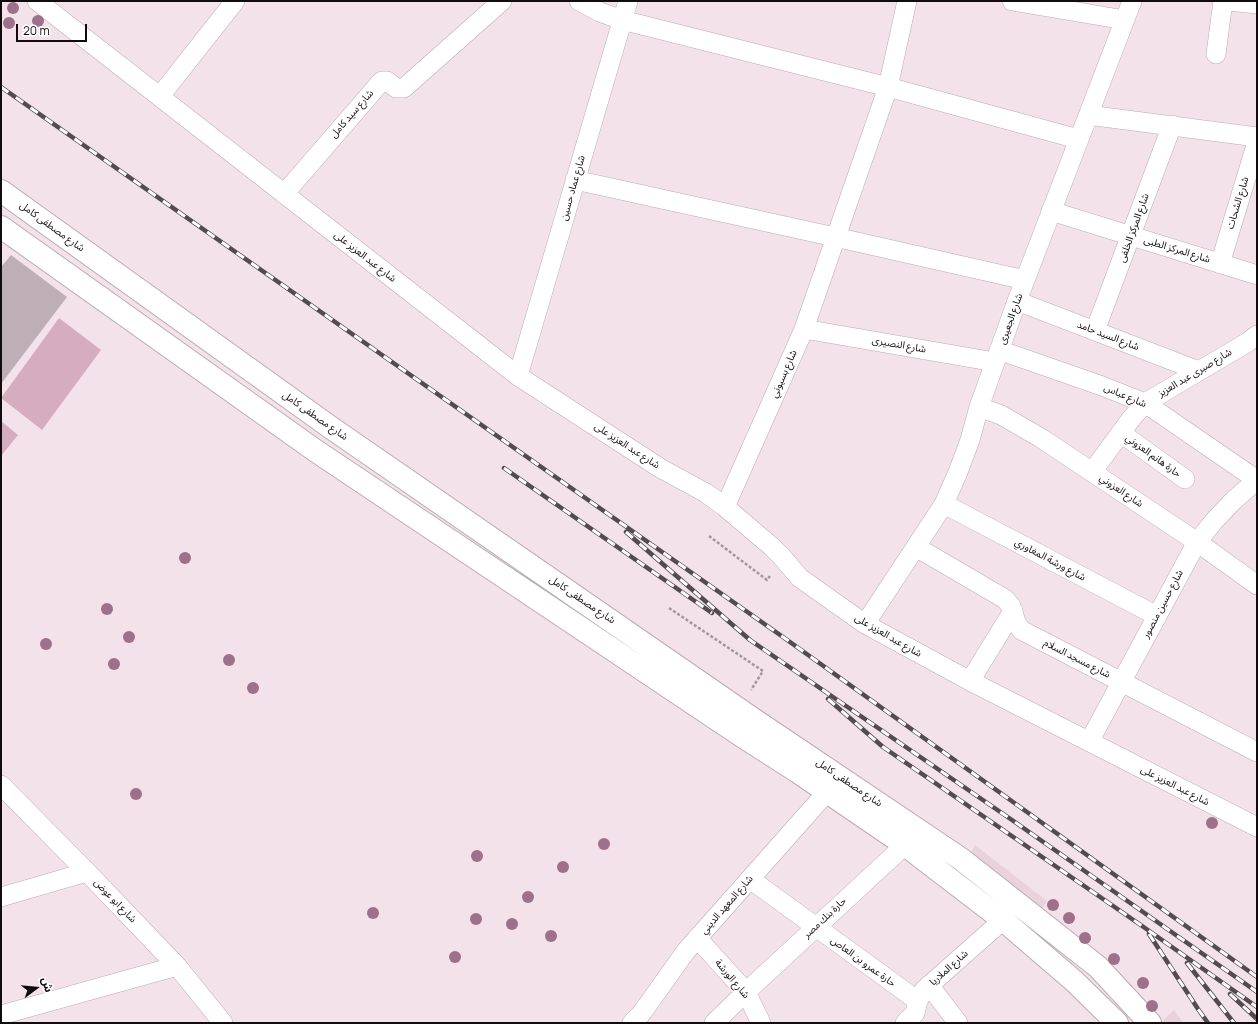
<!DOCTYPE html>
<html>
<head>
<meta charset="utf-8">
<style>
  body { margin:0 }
  #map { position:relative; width:1258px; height:1024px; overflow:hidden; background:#f3e2ea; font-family:Manrope,"Noto Sans Arabic",sans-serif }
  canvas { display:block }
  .frame { position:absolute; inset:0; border:2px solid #110b0e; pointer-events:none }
  .north { position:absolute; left:16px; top:968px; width:40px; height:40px; -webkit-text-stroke:3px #fff; paint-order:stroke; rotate:74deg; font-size:11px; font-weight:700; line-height:16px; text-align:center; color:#110b0e }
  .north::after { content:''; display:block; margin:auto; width:14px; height:18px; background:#110b0e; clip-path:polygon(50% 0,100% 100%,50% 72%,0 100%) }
  .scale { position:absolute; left:16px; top:24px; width:71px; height:18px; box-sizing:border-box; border:2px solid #110b0e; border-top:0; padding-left:5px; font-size:12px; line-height:14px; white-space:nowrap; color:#110b0e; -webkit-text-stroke:3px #fff; paint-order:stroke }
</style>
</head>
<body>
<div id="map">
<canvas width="1258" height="1024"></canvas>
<div class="frame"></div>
<div class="north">ش</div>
<div class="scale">20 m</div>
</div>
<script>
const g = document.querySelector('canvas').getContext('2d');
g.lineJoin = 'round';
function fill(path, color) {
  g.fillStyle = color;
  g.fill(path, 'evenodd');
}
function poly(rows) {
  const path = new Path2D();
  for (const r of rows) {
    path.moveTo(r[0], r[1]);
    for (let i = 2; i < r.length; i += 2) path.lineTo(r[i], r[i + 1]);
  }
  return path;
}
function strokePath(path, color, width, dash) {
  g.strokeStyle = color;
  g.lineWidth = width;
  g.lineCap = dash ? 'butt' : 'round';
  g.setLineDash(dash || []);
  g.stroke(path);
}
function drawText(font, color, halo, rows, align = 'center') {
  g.font = font + ' Manrope,"Noto Sans Arabic",sans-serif';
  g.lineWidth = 3;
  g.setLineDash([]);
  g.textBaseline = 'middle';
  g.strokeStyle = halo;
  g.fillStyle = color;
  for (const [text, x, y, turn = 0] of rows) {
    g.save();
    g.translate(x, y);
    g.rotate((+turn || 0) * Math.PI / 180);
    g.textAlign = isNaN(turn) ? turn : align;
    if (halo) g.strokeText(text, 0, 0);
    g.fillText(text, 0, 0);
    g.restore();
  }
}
fill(poly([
  [975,845,1047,901,1039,914,969,858],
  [1174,1010,1183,1023,1160,1023]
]), '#ead2dc');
fill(poly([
  [59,318,101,350,42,430,1,398],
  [1,421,18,435,1,456]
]), '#d6adbf');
fill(poly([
  [11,255,67,297,1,384,1,267]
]), '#beaeb5');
const street = poly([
  [37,1,518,376,660,468,706,493,725,507,771,546,782,557,800,578,865,624,970,681,1257,827],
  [579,1,600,12,622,20,888,87,1078,139],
  [1012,1,1125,20],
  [1229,1,1257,4],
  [1216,54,1223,1],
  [160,96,235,1],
  [1088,115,1257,137],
  [575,180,835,237,1025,280],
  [284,194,380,83,382,81,387,81,396,88,404,88,502,1],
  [1051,211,1257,275],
  [1220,264,1257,142],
  [1017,301,1199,371],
  [804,329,995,362],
  [1095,331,1172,125],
  [999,350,1102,386,1145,403,1257,480],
  [518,376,628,1],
  [979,407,1001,415,1041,438,1197,542,1257,585],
  [1121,433,1185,479],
  [1092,472,1131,419,1145,403,1248,342,1257,335],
  [944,504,1157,616],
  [725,507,804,329,888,87,907,1],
  [916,547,1005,599,1011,606,1016,622,1021,630,1257,752],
  [865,624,944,504,958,472,970,440,979,407,1017,301,1132,1],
  [970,681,1013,611],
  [1089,742,1197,542,1214,521,1233,501,1257,480],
  [1,785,87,872,177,966,223,1023],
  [750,879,918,1001],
  [1,897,87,872],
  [697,938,746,992,761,1023],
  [929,985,958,1023],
  [1,1015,177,966],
  [632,1023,641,1014,686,951,827,792],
  [714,1023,746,992,905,845],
  [905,1023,915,1013,918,1001,924,990,1003,920]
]);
const primary = poly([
  [1,191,330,427,753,719,961,859,1098,967,1150,1023],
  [1,227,316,451,742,736,798,772,905,845,1003,920,1074,981,1117,1023]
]);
strokePath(street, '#bbabb2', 20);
strokePath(primary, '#bbabb2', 24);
strokePath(poly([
  [709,536,767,580,770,576],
  [669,608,763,671,751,690]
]), '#a3969d', 2.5, [3, 2]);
strokePath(street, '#fff', 19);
strokePath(primary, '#fff', 22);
const rail = poly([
  [1,87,783,637,1257,977],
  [504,468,712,613],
  [626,532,750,640,1012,820,1257,992],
  [828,699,883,747,1145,928,1257,1007],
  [1149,934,1198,1009,1208,1023],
  [1187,963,1234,1023],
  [1230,994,1257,1019]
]);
strokePath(rail, '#544b4f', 4.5);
strokePath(rail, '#fff', 3, [9]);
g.fillStyle = '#9f708a';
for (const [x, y] of [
  [13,8],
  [38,21],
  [9,23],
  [185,558],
  [107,609],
  [129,637],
  [46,644],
  [229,660],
  [114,664],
  [253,688],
  [136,794],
  [1212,823],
  [604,844],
  [477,856],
  [563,867],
  [528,897],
  [1053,905],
  [373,913],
  [1069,918],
  [476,919],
  [512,924],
  [551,936],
  [1085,938],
  [455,957],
  [1114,959],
  [1143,983],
  [1152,1006]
]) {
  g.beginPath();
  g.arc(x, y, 6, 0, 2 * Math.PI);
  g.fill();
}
drawText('10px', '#110b0e', '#fff', [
  ["شارع سيد كامل",352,114,-49],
  ["شارع عماد حسين",573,188,-74],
  ["شارع الشحات",1238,203,-73],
  ["شارع مصطفى كامل",52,227,36],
  ["شارع المركز الخلفى",1134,228,-70],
  ["شارع المركز الطبى",1177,250,17],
  ["شارع عبد العزيز على",365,257,38],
  ["شارع الجعيرى",1011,319,-70],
  ["شارع السيد حامد",1108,336,21],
  ["شارع النصيرى",899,345,10],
  ["شارع صبرى عبد العزيز",1195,373,-31],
  ["شارع بسيوني",784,374,-66],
  ["شارع عباس",1125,396,23],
  ["شارع مصطفى كامل",315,416,35],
  ["شارع عبد العزيز على",627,446,33],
  ["حارة هانم العزوني",1153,456,36],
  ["شارع العزوني",1121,491,34],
  ["شارع ورشة المغاوري",1050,560,28],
  ["شارع مصطفى كامل",582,600,34],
  ["شارع حسين منصور",1163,604,-62],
  ["شارع عبد العزيز على",888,636,30],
  ["شارع مسجد السلام",1077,659,27],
  ["شارع مصطفى كامل",849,783,34],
  ["شارع عبد العزيز على",1175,786,27],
  ["شارع ابو عوض",115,901,46],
  ["شارع المعهد الديني",727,905,-49],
  ["حارة بنك مصر",825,918,-43],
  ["حارة عمرو بن العاص",863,962,36],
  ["شارع الملاريا",949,968,-42],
  ["شارع الورشة",732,979,50]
]);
</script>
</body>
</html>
